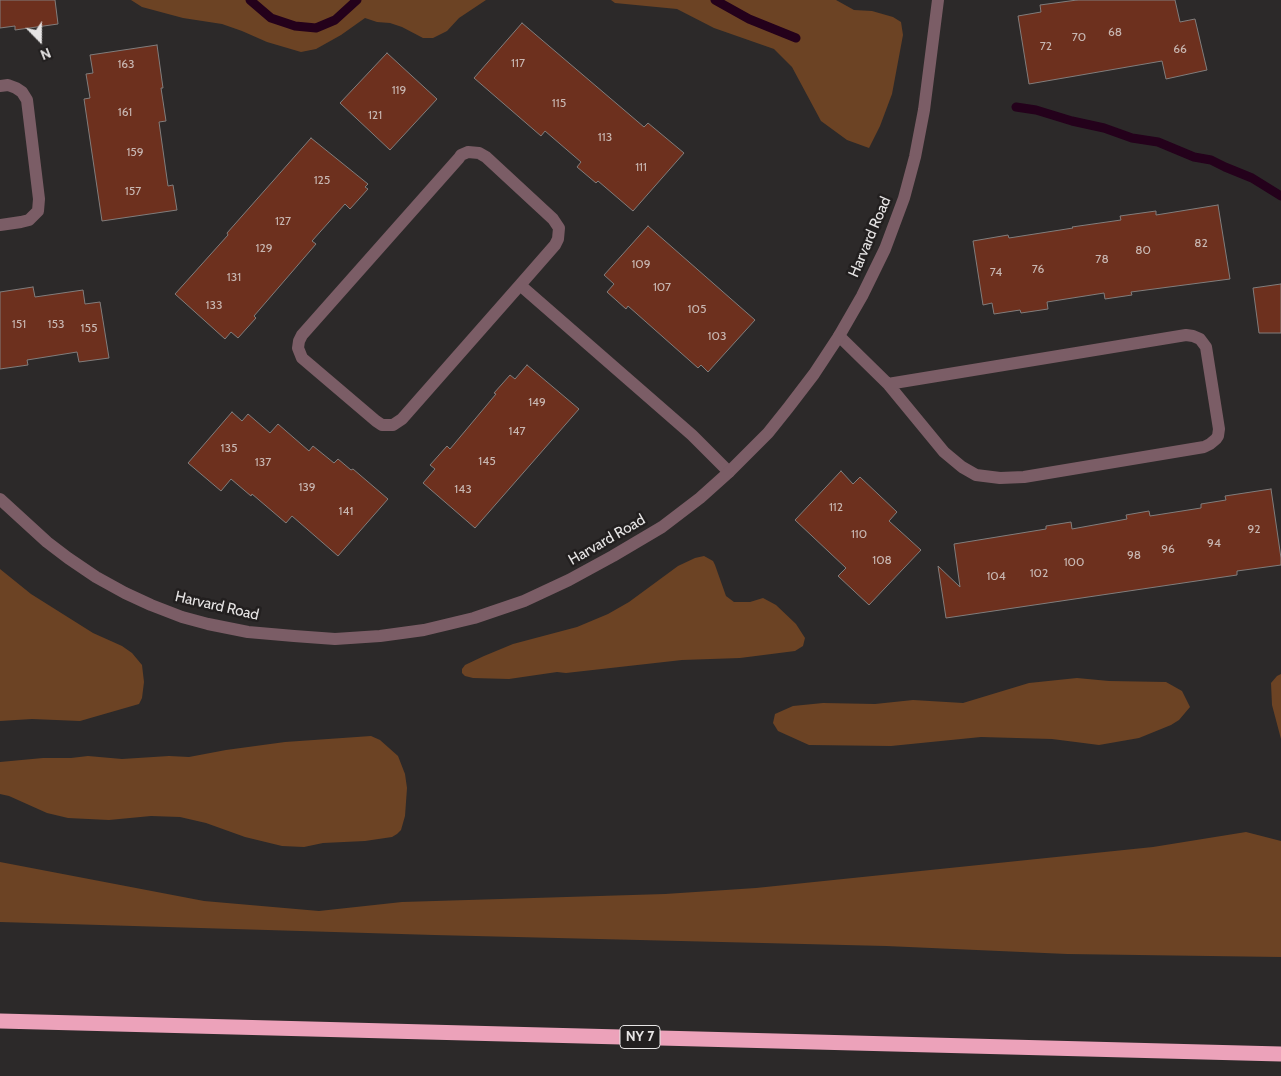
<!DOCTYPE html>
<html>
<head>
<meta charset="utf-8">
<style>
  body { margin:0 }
  #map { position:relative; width:1281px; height:1076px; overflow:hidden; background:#2c2929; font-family:Cabin,sans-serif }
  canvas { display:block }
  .north { position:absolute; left:15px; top:15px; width:50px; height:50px; -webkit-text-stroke:4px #221f1f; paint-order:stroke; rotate:158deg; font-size:14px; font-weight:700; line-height:20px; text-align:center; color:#e6e4e4 }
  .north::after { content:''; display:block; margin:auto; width:18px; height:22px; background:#e6e4e4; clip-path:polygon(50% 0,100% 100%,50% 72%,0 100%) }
</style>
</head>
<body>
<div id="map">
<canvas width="1281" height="1076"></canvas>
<div class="north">N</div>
</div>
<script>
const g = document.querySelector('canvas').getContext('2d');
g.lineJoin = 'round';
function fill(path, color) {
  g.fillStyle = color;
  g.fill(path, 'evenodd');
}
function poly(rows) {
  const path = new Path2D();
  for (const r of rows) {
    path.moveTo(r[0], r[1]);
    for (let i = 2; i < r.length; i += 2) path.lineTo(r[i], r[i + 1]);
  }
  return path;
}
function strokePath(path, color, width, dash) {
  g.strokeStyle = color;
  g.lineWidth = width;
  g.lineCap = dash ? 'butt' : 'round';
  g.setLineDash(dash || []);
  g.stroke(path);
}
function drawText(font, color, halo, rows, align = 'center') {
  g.font = font + ' Cabin,sans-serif';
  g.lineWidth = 5;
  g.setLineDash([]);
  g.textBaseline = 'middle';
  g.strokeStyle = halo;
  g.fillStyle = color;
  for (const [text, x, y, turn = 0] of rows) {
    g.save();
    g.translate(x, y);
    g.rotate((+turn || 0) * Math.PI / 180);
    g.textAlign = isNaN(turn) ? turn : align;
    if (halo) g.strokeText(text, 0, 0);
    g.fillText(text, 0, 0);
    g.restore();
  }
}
fill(poly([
  [131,0,486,0,459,18,447,31,433,38,423,38,402,27,390,23,377,22,365,18,341,35,316,49,301,52,267,42,242,31,222,24,183,18,142,7],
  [611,0,836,0,854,10,872,11,893,17,901,22,903,35,892,94,880,126,869,148,847,140,821,121,792,67,774,49,714,28,677,9,615,3],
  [704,556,713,561,715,565,726,596,734,602,750,602,763,598,776,605,796,624,805,638,803,646,795,651,740,658,682,660,566,673,557,672,509,679,473,678,465,676,462,673,462,669,465,665,484,656,513,644,577,627,608,614,629,602,678,566,695,558],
  [0,569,31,594,93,633,122,646,132,653,142,665,144,682,142,698,139,704,80,721,32,719,0,721],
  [1281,674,1281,739,1272,705,1271,683,1277,676],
  [1077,678,1109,681,1166,682,1182,691,1190,707,1179,720,1171,725,1139,738,1099,745,1052,739,981,737,891,746,809,745,778,731,773,723,775,714,793,706,823,703,875,704,913,700,963,703,1029,683],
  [371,736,380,740,398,756,405,774,407,788,405,816,401,830,397,834,392,837,365,841,323,843,304,847,282,846,245,837,206,823,180,817,151,816,109,820,68,818,47,813,9,796,0,794,0,762,43,758,71,758,88,756,122,759,169,756,189,757,226,750,285,742],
  [1246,832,1281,841,1281,957,1067,954,886,946,434,935,0,922,0,862,204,901,319,911,402,902,665,894,756,888,1153,847]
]), '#6c4324');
strokePath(poly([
  [250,0,271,18,295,26,316,28,335,20,357,0],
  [715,0,749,19,796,38],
  [1016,107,1036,110,1072,121,1104,128,1132,138,1158,142,1194,157,1211,160,1225,167,1252,178,1281,196]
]), '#24011b', 9);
const building = poly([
  [0,0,55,0,58,24,15,30,15,26,0,28,0,0],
  [1077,0,1175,0,1180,22,1195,19,1207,70,1166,79,1162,61,1029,84,1018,16,1041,12,1040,5,1077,0],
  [522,23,644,127,648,123,684,153,633,211,598,181,596,183,577,167,581,162,545,131,541,136,474,78,522,23],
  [157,45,163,88,161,88,166,121,159,122,168,186,173,185,177,210,102,221,84,99,90,98,86,74,93,73,90,55,157,45],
  [387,53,437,99,390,150,340,103,387,53],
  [311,138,368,184,365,187,368,189,350,209,345,204,312,241,316,244,254,316,256,318,238,338,231,332,225,339,175,294,228,235,227,233,311,138],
  [1218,205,1230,279,1131,292,1132,295,1105,299,1104,293,1047,302,1048,309,1021,313,1020,310,994,314,992,303,983,305,973,241,1008,235,1009,238,1073,228,1072,227,1121,220,1120,216,1156,211,1156,215,1218,205],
  [648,226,755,320,708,372,701,365,698,368,628,306,626,309,607,292,614,284,604,275,648,226],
  [1281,284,1281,333,1259,333,1253,288,1281,284],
  [33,287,35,297,83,290,85,304,100,302,109,358,79,362,77,352,27,360,28,365,0,369,0,292,33,287],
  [527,365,579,409,475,528,423,483,435,469,430,465,447,446,450,449,496,394,494,393,510,375,515,379,527,365],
  [232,412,242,421,248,414,270,433,278,424,309,451,313,446,334,463,338,459,351,470,353,469,388,499,338,556,292,516,286,523,252,494,251,496,231,479,221,491,188,463,232,412],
  [841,471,853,484,860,477,897,512,889,521,921,550,869,605,838,576,846,568,795,520,841,471],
  [1271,489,1281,558,1281,565,1237,571,1237,575,946,618,938,566,960,587,954,544,1046,529,1046,526,1071,522,1072,529,1127,519,1126,515,1149,511,1150,516,1201,508,1201,504,1226,500,1225,496,1271,489]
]);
fill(building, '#6d301e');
strokePath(building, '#817d7c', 1);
strokePath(poly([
  [0,86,8,85,16,88,22,92,27,100,39,199,38,211,29,220,21,222,0,225],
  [468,152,479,153,486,157,553,219,559,228,558,239,555,245,520,285,402,419,393,425,382,425,376,421,302,358,298,348,299,341,302,335,459,158,461,155,468,152],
  [520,285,692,435,729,472],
  [839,336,888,384,944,452,962,467,976,475,1000,478,1024,477,1204,447,1210,444,1216,439,1218,436,1219,429,1206,347,1200,339,1193,336,1186,335,888,384]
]), '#7b5d66', 12);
strokePath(poly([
  [0,499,47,542,68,558,96,577,125,593,151,605,182,617,208,624,248,632,294,636,335,639,380,636,424,630,474,618,524,601,569,580,613,556,662,527,700,498,729,472,768,433,788,408,814,374,839,336,862,296,885,249,904,198,915,157,924,110,938,0]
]), '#7b5d66', 12);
strokePath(poly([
  [0,1021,1281,1054]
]), '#eca2ba', 15);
drawText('12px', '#c8b7b2', null, [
  ["68",1115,32],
  ["70",1079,37],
  ["72",1046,46],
  ["66",1180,49],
  ["117",518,63],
  ["163",126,64],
  ["119",399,90],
  ["115",559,103],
  ["161",125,112],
  ["121",375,115],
  ["113",605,137],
  ["159",135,152],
  ["111",641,167],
  ["125",322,180],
  ["157",133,191],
  ["127",283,221],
  ["82",1201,243],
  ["129",264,248],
  ["80",1143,250],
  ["78",1102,259],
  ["109",641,264],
  ["76",1038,269],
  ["74",996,272],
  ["131",234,277],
  ["107",662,287],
  ["133",214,305],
  ["105",697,309],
  ["151",19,324],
  ["153",56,324],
  ["155",89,328],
  ["103",717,336],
  ["149",537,402],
  ["147",517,431],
  ["135",229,448],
  ["145",487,461],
  ["137",263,462],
  ["139",307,487],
  ["143",463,489],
  ["112",836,507],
  ["141",346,511],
  ["92",1254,529],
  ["110",859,534],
  ["94",1214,543],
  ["96",1168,549],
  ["98",1134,555],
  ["108",882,560],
  ["100",1074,562],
  ["102",1039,573],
  ["104",996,576]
]);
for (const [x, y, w] of [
  [640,1037,40]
]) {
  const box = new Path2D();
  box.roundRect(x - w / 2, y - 11.5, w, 23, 4);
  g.fillStyle = '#221f1f';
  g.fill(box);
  strokePath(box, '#e6e4e4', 1);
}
drawText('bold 14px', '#e6e4e4', null, [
  ["NY 7",640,1037]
]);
drawText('15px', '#e6e4e4', '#221f1f', [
  ["Harvard Road",870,237,-67],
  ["Harvard Road",607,540,-30],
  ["Harvard Road",217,606,13]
]);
</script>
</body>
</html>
